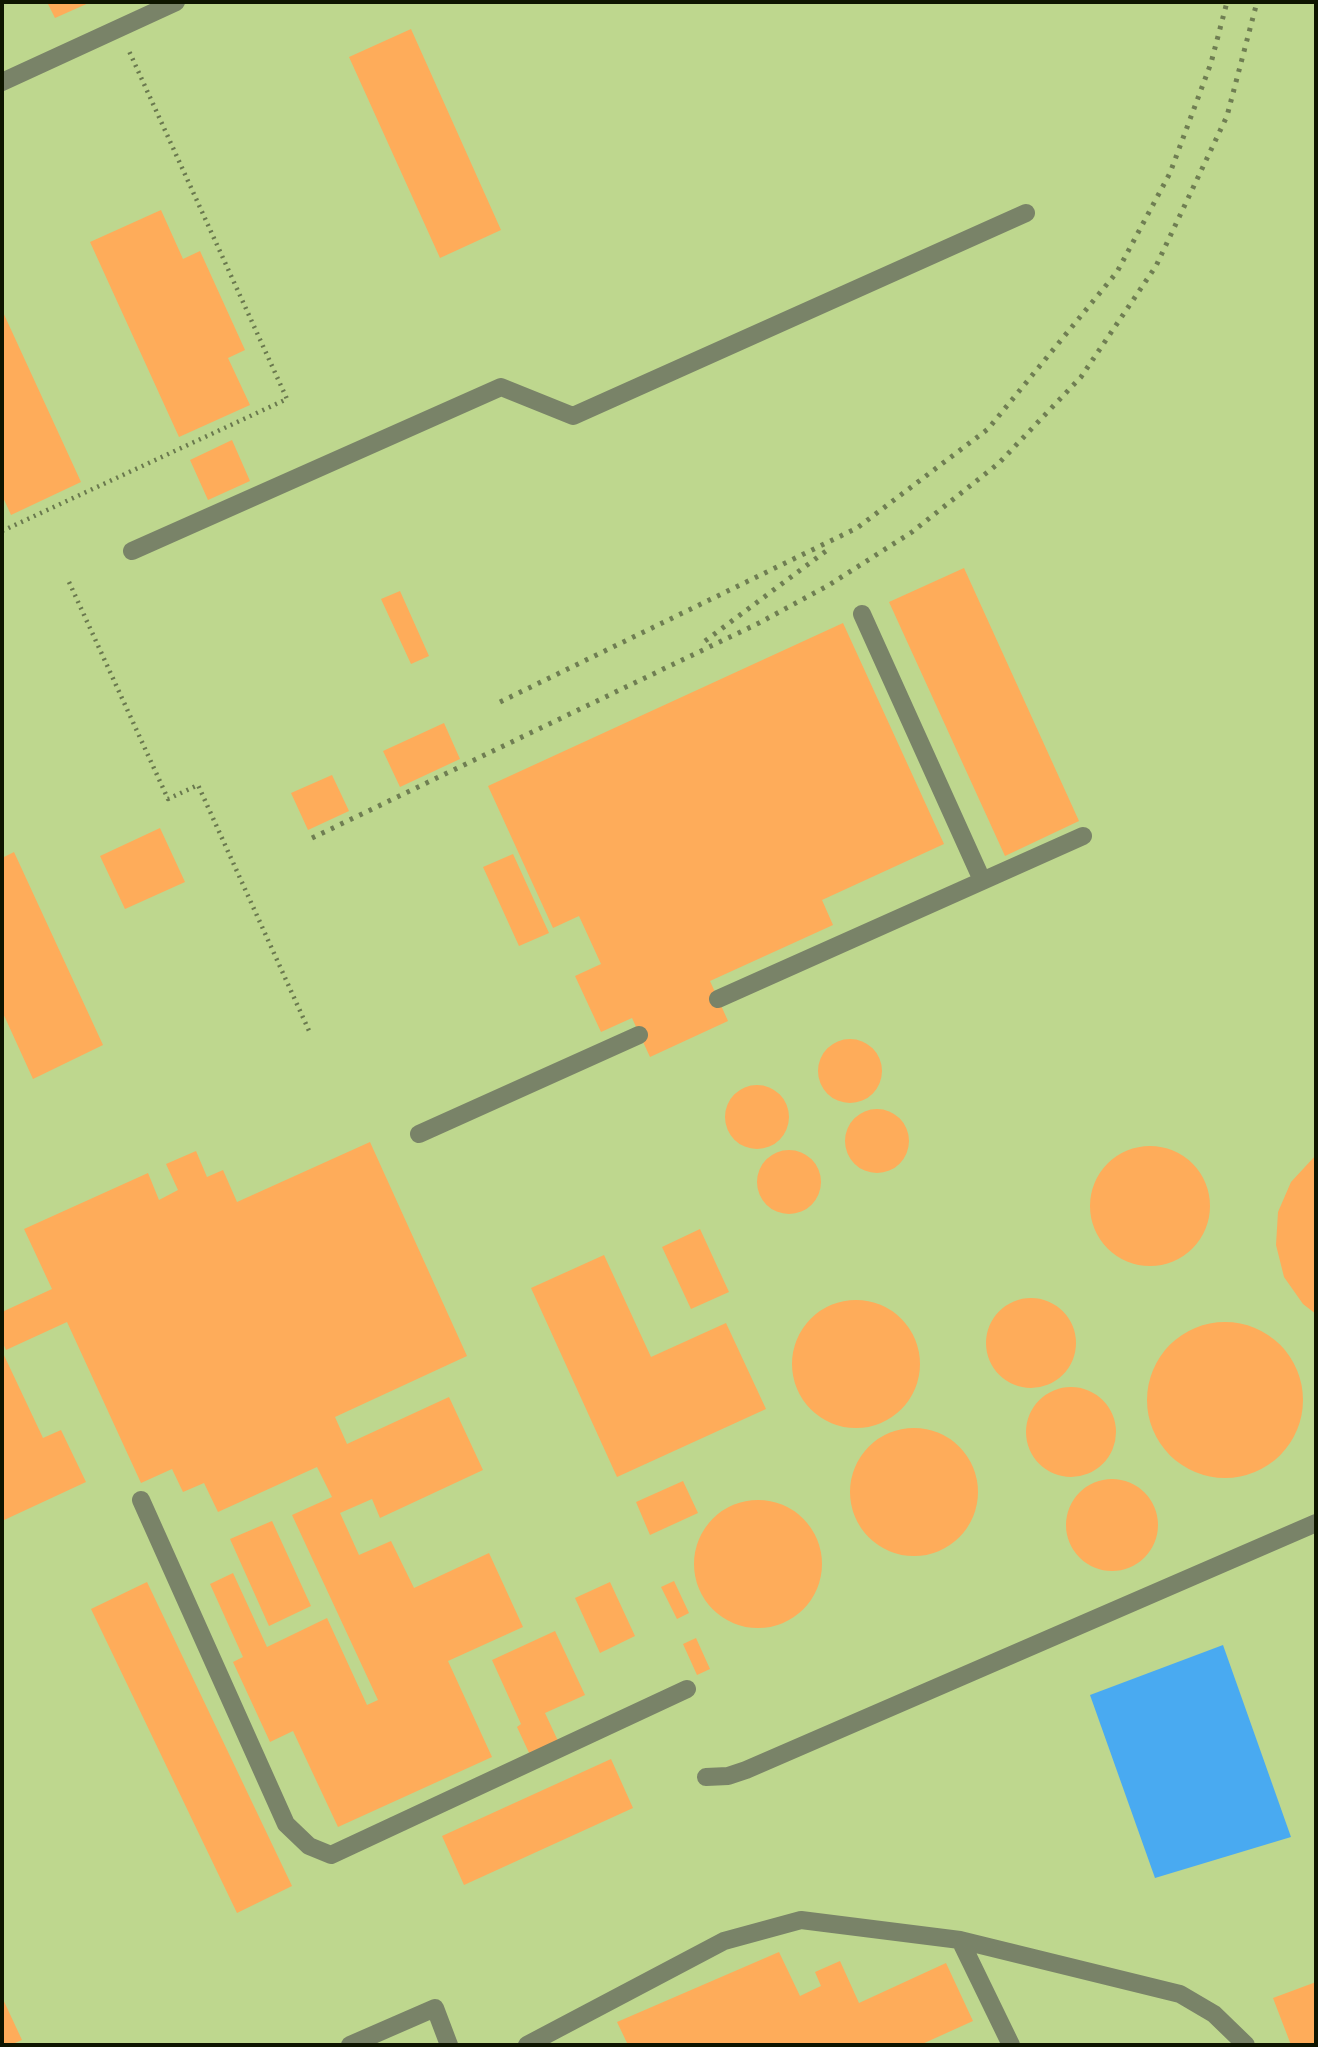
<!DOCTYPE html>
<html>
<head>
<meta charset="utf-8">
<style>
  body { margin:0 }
  #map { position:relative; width:1318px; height:2047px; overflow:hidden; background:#cbe2a0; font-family:"IBM Plex Sans",sans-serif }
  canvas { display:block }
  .frame { position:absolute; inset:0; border:4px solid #0e1500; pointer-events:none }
</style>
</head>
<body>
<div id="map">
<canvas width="1318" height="2047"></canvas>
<div class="frame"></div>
</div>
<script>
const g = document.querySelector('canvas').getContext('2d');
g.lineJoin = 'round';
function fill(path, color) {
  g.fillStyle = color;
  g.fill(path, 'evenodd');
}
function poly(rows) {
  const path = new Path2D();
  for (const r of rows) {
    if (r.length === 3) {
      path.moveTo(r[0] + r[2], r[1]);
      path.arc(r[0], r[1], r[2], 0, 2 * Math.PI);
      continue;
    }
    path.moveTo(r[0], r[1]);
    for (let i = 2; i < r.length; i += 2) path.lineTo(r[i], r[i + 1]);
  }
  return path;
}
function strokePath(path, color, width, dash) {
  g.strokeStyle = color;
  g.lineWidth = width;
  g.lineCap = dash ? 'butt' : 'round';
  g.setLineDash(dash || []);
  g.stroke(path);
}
fill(poly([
  [2,2,1316,2,1316,2045,2,2045]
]), '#bed78e');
fill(poly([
  [1223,1645,1291,1837,1155,1878,1090,1695]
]), '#49aaf1');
fill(poly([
  [51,2,91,2,55,18,48,4],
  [411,29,501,230,440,258,349,57],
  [161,210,183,259,200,251,245,350,228,358,250,405,179,437,90,242],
  [2,310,81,482,11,515,2,495],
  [232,440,250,481,208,500,190,460],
  [964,568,1079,821,1005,856,889,602],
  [400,591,429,656,411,664,381,599],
  [843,623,944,844,822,900,833,925,710,981,728,1021,650,1057,632,1018,601,1032,575,976,601,964,579,916,553,928,488,786],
  [444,723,460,759,400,787,383,751],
  [332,775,349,811,308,830,291,793],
  [160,828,185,882,125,909,100,856],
  [14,852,103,1045,33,1079,2,1011,2,858],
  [513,854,549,933,519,946,483,867],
  [850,1071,32],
  [757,1117,32],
  [877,1141,32],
  [370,1142,467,1356,335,1417,347,1444,449,1397,483,1470,380,1518,372,1499,340,1513,359,1555,391,1541,414,1588,489,1553,523,1627,448,1661,492,1757,338,1827,293,1731,270,1742,233,1662,243,1657,210,1584,233,1573,267,1647,327,1618,367,1705,378,1700,292,1515,332,1497,317,1467,218,1512,204,1483,183,1492,172,1469,141,1483,67,1322,6,1350,2,1341,2,1312,52,1289,24,1229,148,1173,159,1200,178,1190,166,1164,196,1151,207,1177,223,1170,237,1202],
  [1150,1206,60],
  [789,1182,32],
  [1316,1155,1316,1314,1303,1304,1284,1277,1276,1245,1278,1212,1291,1182],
  [700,1229,729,1292,691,1309,662,1247],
  [604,1255,651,1357,726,1323,766,1409,617,1477,531,1288],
  [1031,1343,45],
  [856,1364,64],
  [1225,1400,78],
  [2,1351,43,1438,61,1430,86,1482,2,1521],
  [1071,1432,45],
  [914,1492,64],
  [1112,1525,46],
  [683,1481,698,1513,650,1535,636,1502],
  [758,1564,64],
  [272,1521,311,1606,269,1626,230,1539],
  [674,1581,689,1613,677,1619,661,1587],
  [147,1582,292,1886,237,1913,91,1609],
  [610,1582,635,1636,600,1653,575,1598],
  [555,1631,585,1695,545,1713,559,1743,531,1757,517,1727,521,1724,492,1660],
  [696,1638,710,1669,697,1675,683,1644],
  [611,1759,633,1808,464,1885,442,1836],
  [779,1952,800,1996,821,1986,815,1972,840,1961,859,2003,946,1963,973,2021,920,2045,628,2045,617,2022],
  [1316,1982,1316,2045,1291,2045,1273,1998],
  [2,1997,22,2040,10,2045,2,2045]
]), '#feac5a');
strokePath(poly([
  [2,531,287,399,129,51],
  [69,582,168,799,198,785,310,1033]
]), '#6a794e', 4.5, [2, 5]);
strokePath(poly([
  [2,82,176,2],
  [132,551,501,387,573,416,1026,213],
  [862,614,982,880],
  [718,999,1083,836],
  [419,1134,639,1035],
  [141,1500,286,1824,309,1846,331,1855,687,1689],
  [706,1777,728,1776,746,1770,1316,1523],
  [960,1940,1180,1994,1214,2014,1246,2045],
  [350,2045,435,2008,449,2045],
  [527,2045,724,1941,801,1920,960,1940,1011,2045]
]), '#798368', 18);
strokePath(poly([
  [705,641,826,551],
  [500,702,857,528,988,429,1117,272,1170,173,1211,63,1227,2],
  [312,838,759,623,829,585,912,532,999,463,1081,377,1156,266,1227,116,1257,2]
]), '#6f7e52', 5, [3.5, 7]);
</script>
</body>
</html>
